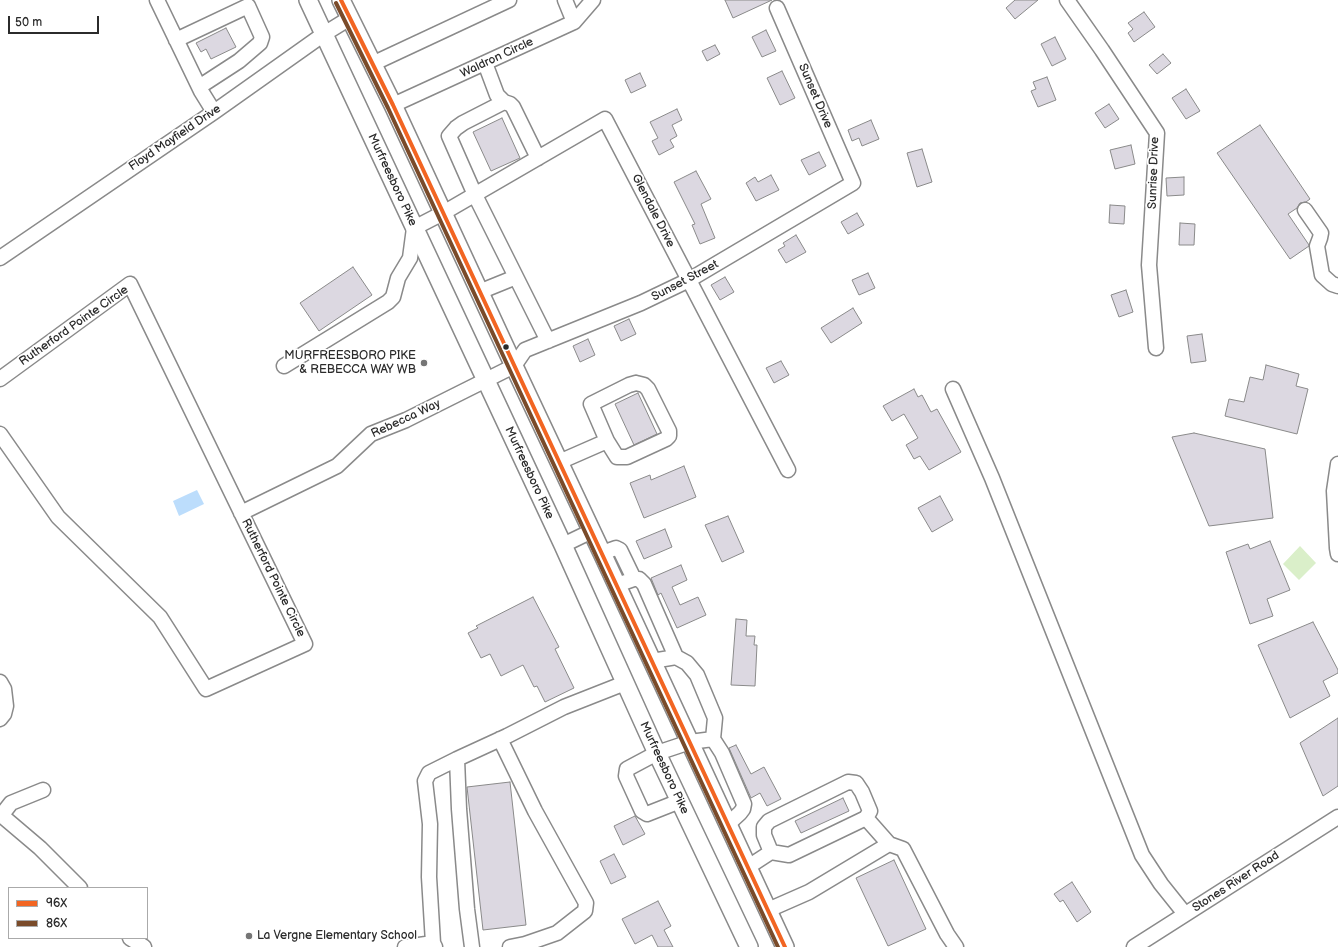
<!DOCTYPE html>
<html>
<head>
<meta charset="utf-8">
<style>
  body { margin:0 }
  #map { position:relative; width:1338px; height:947px; overflow:hidden; background:#fff; font-family:"Balsamiq Sans",sans-serif }
  canvas { display:block }
  .legend { position:absolute; left:8px; top:887px; width:140px; height:52px; box-sizing:border-box; background:#fff; border:1px solid #aaa; margin:0; padding:5px 7px; list-style:none; font-size:12px; color:#2b2b2b }
  .legend li { display:flex; align-items:center; gap:8px; height:20px }
  .legend b { width:20px; border:1px solid #aaa }
  .scale { position:absolute; left:8px; top:16px; width:91px; height:18px; box-sizing:border-box; border:2px solid #2b2b2b; border-top:0; padding-left:5px; font-size:12px; line-height:14px; white-space:nowrap; color:#2b2b2b; -webkit-text-stroke:3px #fff; paint-order:stroke }
</style>
</head>
<body>
<div id="map">
<canvas width="1338" height="947"></canvas>
<ul class="legend">
<li><b style="height:5px;background:#f26522"></b>96X</li>
<li><b style="height:5px;background:#7a4b2a"></b>86X</li>
</ul>
<div class="scale">50 m</div>
</div>
<script>
const g = document.querySelector('canvas').getContext('2d');
g.lineJoin = 'round';
function fill(path, color) {
  g.fillStyle = color;
  g.fill(path, 'evenodd');
}
function poly(rows) {
  const path = new Path2D();
  for (const r of rows) {
    path.moveTo(r[0], r[1]);
    for (let i = 2; i < r.length; i += 2) path.lineTo(r[i], r[i + 1]);
  }
  return path;
}
function strokePath(path, color, width, dash) {
  g.strokeStyle = color;
  g.lineWidth = width;
  g.lineCap = dash ? 'butt' : 'round';
  g.setLineDash(dash || []);
  g.stroke(path);
}
function drawText(font, color, halo, rows, align = 'center') {
  g.font = font + ' "Balsamiq Sans",sans-serif';
  g.lineWidth = 3.5;
  g.setLineDash([]);
  g.textBaseline = 'middle';
  g.strokeStyle = halo;
  g.fillStyle = color;
  for (const [text, x, y, turn = 0] of rows) {
    g.save();
    g.translate(x, y);
    g.rotate((+turn || 0) * Math.PI / 180);
    g.textAlign = isNaN(turn) ? turn : align;
    if (halo) g.strokeText(text, 0, 0);
    g.fillText(text, 0, 0);
    g.restore();
  }
}
fill(poly([
  [1300,546,1316,563,1299,580,1283,564]
]), '#daefc9');
fill(poly([
  [197,490,204,504,179,516,173,501]
]), '#bcddfc');
const building = poly([
  [725,0,772,0,733,18,725,0],
  [1015,0,1038,0,1015,19,1006,8,1015,0],
  [1144,12,1155,27,1134,42,1128,33,1133,29,1128,23,1144,12],
  [226,28,236,47,211,59,206,49,201,52,196,43,226,28],
  [766,30,776,51,762,57,752,37,766,30],
  [1055,37,1066,59,1052,66,1041,44,1055,37],
  [715,45,720,54,707,61,702,51,715,45],
  [1163,54,1171,63,1157,74,1149,65,1163,54],
  [782,71,795,98,780,105,767,78,782,71],
  [640,73,646,86,631,93,625,80,640,73],
  [1047,77,1056,100,1038,107,1031,91,1036,89,1033,82,1047,77],
  [1186,89,1200,111,1186,119,1172,98,1186,89],
  [1109,104,1119,119,1105,128,1095,113,1109,104],
  [677,109,682,120,672,125,677,136,670,140,674,147,659,155,652,141,658,138,650,122,677,109],
  [502,118,520,158,491,171,473,132,502,118],
  [871,120,879,139,862,146,859,138,852,141,848,130,871,120],
  [1260,125,1310,199,1306,202,1300,203,1297,208,1288,214,1309,245,1309,246,1290,259,1217,153,1260,125],
  [1131,145,1135,164,1115,169,1110,150,1131,145],
  [922,149,932,182,917,187,907,153,922,149],
  [819,152,826,166,809,175,801,160,819,152],
  [696,171,711,199,701,204,715,238,700,244,692,225,695,224,674,182,696,171],
  [771,175,779,190,756,201,746,183,755,177,758,182,771,175],
  [1184,177,1184,195,1167,196,1166,178,1184,177],
  [1110,205,1125,206,1124,224,1109,223,1110,205],
  [857,213,864,225,848,234,841,222,857,213],
  [1180,223,1195,224,1194,245,1179,245,1180,223],
  [796,235,806,252,786,263,778,250,785,246,783,243,796,235],
  [353,267,372,295,319,331,300,303,353,267],
  [868,273,875,288,859,295,852,280,868,273],
  [725,277,734,292,720,300,711,285,725,277],
  [1126,290,1133,312,1119,317,1111,295,1126,290],
  [853,308,862,323,831,343,821,328,853,308],
  [629,319,636,334,621,341,614,326,629,319],
  [1202,334,1206,361,1191,363,1187,336,1202,334],
  [588,339,595,355,580,362,573,346,588,339],
  [781,361,789,375,774,383,766,368,781,361],
  [1266,365,1299,374,1296,386,1308,389,1297,434,1225,416,1229,399,1244,402,1250,377,1263,380,1266,365],
  [914,389,918,397,922,395,931,412,937,409,961,452,929,470,920,456,914,459,906,445,918,438,904,414,892,421,883,406,914,389],
  [638,393,657,434,634,445,615,404,638,393],
  [1194,433,1265,449,1273,518,1209,526,1172,437,1194,433],
  [684,466,696,497,644,518,630,483,650,475,651,480,684,466],
  [940,496,953,520,932,532,918,508,940,496],
  [728,516,744,552,722,562,705,525,728,516],
  [665,529,672,547,644,559,636,541,665,529],
  [1270,541,1290,590,1267,599,1273,616,1250,624,1226,552,1248,544,1250,549,1270,541],
  [681,565,687,580,672,587,680,605,698,597,706,615,677,628,661,593,658,595,651,578,681,565],
  [533,597,559,647,555,649,574,688,545,702,537,686,534,687,523,665,501,676,490,654,481,658,468,633,478,628,476,626,533,597],
  [736,619,747,620,746,636,755,636,754,645,757,645,755,686,731,685,736,619],
  [1313,622,1338,670,1338,673,1323,681,1330,696,1290,718,1258,645,1313,622],
  [1338,718,1338,786,1323,796,1300,743,1338,718],
  [736,745,751,774,764,767,781,799,767,806,760,793,751,798,729,748,736,745],
  [510,782,526,925,483,930,467,787,510,782],
  [843,798,849,811,801,833,795,821,843,798],
  [635,816,645,834,623,845,614,826,635,816],
  [614,854,626,877,611,884,600,861,614,854],
  [894,860,926,929,888,946,856,878,894,860],
  [1072,882,1091,912,1077,922,1063,900,1060,902,1054,894,1072,882],
  [658,901,671,926,664,930,673,947,658,947,652,935,635,944,622,919,658,901]
]);
fill(building, '#dcd8e1');
strokePath(building, '#8a8a8a', 1);
const minor = poly([
  [157,0,201,91,214,112],
  [565,0,574,22],
  [1067,0,1102,50,1157,133,1149,265,1156,348],
  [176,40,248,6,262,37,260,43,239,61,199,87],
  [485,63,497,95,504,102,510,104,513,107,538,158],
  [372,64,509,0],
  [504,102,463,123,456,128,449,136,475,195,548,341],
  [393,105,574,22,593,0],
  [1305,210,1321,233,1320,238,1317,246,1322,275,1332,284,1338,286],
  [0,258,214,112,324,34,350,18],
  [479,292,516,277],
  [284,366,388,302,393,297,398,278,410,258,414,228,443,213,605,119,788,470],
  [0,379,130,284,305,644,206,689,160,617,58,517,0,434],
  [636,383,644,385,648,389,669,431,669,436,666,439,627,457,617,457,607,441,591,404,629,385,636,383],
  [953,389,992,478,1142,855,1161,884,1185,914],
  [559,462,607,441],
  [1338,464,1334,491,1337,548,1338,554],
  [241,513,337,466,371,434,406,420,514,366,525,350,641,303,689,280,853,183,777,8],
  [563,545,592,531],
  [602,553,616,548,620,550,634,579],
  [617,585,634,579,639,579,644,584,676,657],
  [652,661,676,657,687,663,697,675,715,718,713,739,722,753,744,804,743,809,740,813,728,824],
  [0,682,4,689,6,706,4,714,0,719],
  [500,739,535,811,586,903,585,911,557,933,525,944,510,947],
  [680,801,647,814,642,811,626,776,627,769,657,753,690,742,713,739],
  [0,814,40,848,80,888],
  [1,816,11,803,43,790],
  [771,852,764,835,764,827,769,821,848,782,856,783,862,792,870,811,866,818],
  [748,867,771,852,789,855,866,818,889,844,903,849,947,934,956,947],
  [768,910,809,892,889,844],
  [130,938,144,947],
  [405,947,433,943],
  [435,947,433,943,429,877,430,824,425,781,429,773,457,759],
  [472,947,467,909,459,809,457,759,507,736,564,707,625,683],
  [1134,947,1338,817]
]);
const major = poly([
  [308,0,563,545,655,749,749,947],
  [341,0,393,105,514,366,602,553,785,947]
]);
strokePath(minor, '#8a8a8a', 17);
strokePath(major, '#8a8a8a', 20);
strokePath(minor, '#fff', 14);
strokePath(major, '#fff', 17);
strokePath(poly([
  [341,0,393,105,785,947]
]), '#f26522', 4);
strokePath(poly([
  [336,3,388,108,778,947]
]), '#7a4b2a', 4);
for (const [x, y, r, color] of [
  [506,347,3.5,"#2b2b2b"],
  [424,363,4,"#757575"],
  [249,936,4,"#757575"]
]) {
  const dot = new Path2D();
  dot.arc(x, y, r, 0, 2 * Math.PI);
  g.fillStyle = color;
  g.fill(dot);
  strokePath(dot, '#fff', 1.5);
}
drawText('12px', '#2b2b2b', '#fff', [
  ["Waldron Circle",497,58,-25],
  ["Sunset Drive",815,96,67],
  ["Floyd Mayfield Drive",175,138,-34],
  ["Sunrise Drive",1154,173,-88],
  ["Murfreesboro Pike",392,180,65],
  ["Glendale Drive",653,211,63],
  ["Sunset Street",685,281,-28],
  ["Rutherford Pointe Circle",74,326,-35],
  ["Rebecca Way",406,419,-25],
  ["Murfreesboro Pike",529,473,65],
  ["Rutherford Pointe Circle",273,578,64],
  ["Murfreesboro Pike",664,768,65],
  ["Stones River Road",1236,882,-33]
]);
drawText('12px', '#2b2b2b', '#fff', [
  ["MURFREESBORO PIKE",416,356],
  ["& REBECCA WAY WB",416,370],
  ["La Vergne Elementary School",257,936,"left"]
], 'right');
</script>
</body>
</html>
